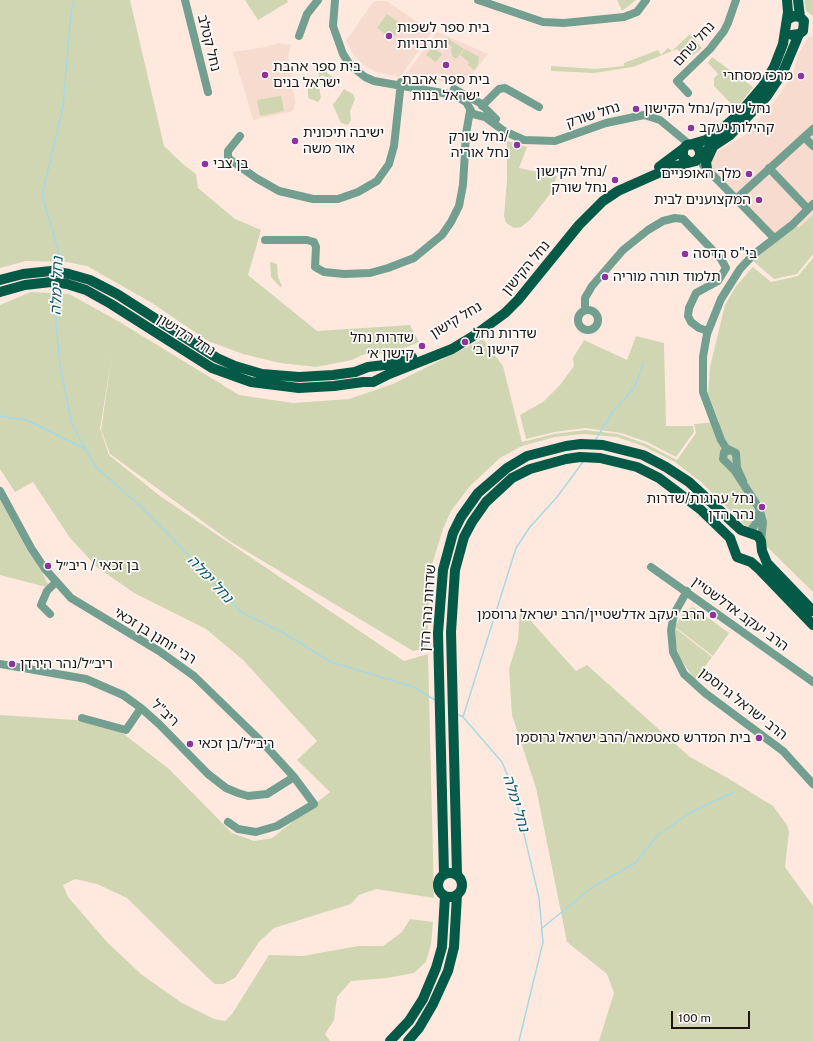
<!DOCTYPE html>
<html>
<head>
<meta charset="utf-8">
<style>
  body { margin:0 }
  #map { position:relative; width:813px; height:1041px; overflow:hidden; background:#ffe9df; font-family:"Public Sans",sans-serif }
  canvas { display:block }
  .scale { position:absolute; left:671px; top:1011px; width:79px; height:18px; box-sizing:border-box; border:2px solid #1e1510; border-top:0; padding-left:5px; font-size:12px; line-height:14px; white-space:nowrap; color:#1e1510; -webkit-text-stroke:3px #fbfbfb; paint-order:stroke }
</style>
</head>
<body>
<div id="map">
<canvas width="813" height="1041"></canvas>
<div class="scale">100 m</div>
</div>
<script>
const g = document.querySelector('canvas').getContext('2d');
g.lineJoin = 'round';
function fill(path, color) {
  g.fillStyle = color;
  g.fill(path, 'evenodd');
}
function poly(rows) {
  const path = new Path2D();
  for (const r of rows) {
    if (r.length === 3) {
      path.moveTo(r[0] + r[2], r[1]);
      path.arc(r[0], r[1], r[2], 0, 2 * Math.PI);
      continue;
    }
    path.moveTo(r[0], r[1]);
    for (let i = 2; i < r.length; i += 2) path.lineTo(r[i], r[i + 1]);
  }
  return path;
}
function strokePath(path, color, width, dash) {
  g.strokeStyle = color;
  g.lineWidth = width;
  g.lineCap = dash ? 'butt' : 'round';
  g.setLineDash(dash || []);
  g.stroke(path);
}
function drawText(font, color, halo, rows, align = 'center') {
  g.font = font + ' "Public Sans","Noto Sans Hebrew",sans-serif';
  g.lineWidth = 3.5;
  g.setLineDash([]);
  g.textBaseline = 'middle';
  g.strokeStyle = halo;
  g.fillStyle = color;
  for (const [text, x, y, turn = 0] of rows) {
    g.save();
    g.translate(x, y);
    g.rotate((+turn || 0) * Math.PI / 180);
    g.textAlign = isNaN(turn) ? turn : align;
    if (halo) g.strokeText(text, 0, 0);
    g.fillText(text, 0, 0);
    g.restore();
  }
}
fill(poly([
  [374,1,387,1,432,32,400,77,376,72,365,66,355,57,346,41],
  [437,32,488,54,462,87,440,81,404,77],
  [809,36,813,37,813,215,799,229,774,235,707,166,711,163,711,160,718,151,745,135,775,101,791,77,795,68,797,56],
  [279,43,291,45,288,56,295,102,293,111,253,120,233,52,266,47]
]), '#f6dbce');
fill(poly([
  [0,0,130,0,164,146,184,165,196,174,198,188,235,219,261,230,248,275,317,331,410,325,419,342,390,354,373,353,362,355,352,360,316,367,280,363,243,354,208,341,152,303,87,266,66,262,26,261,0,268],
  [245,0,287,0,288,2,258,20],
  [617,0,636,0,622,11],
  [804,0,813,0,813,16,806,11],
  [387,14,403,25,392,39,377,28],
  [690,34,702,48,691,57,687,53,684,57,677,49,633,67,594,73,551,71,551,66,595,69,624,66,624,63,658,50,661,55,668,48,672,51],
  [447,38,464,49,456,59,452,56,451,50,452,47,445,41],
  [432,47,442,54,436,62,426,55],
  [465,49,479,57,478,65,474,70,468,65,469,62,460,55],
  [712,57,753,87,736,109,714,86,714,78,718,74,708,63],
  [321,62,326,67,327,73,337,80,335,83,323,75,319,77,318,66],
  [316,83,319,86,321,98,318,102,308,98,308,89],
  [344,89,353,94,355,99,350,111,351,120,348,125,341,123,333,105],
  [281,96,284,111,260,116,257,100],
  [507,141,527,147,519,168,557,176,550,194,530,220,521,227,514,228,506,223,504,216,507,180],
  [813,215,813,254,797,274,774,279,753,261,796,225,799,228],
  [813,258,813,592,701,482,675,462,643,446,617,437,584,434,555,437,522,446,500,458,470,486,451,511,443,529,431,568,427,648,413,651,231,542,110,454,101,430,112,355,100,429,109,455,160,496,404,661,428,654,434,898,376,889,359,895,351,904,274,928,259,942,235,978,223,984,215,984,207,977,127,898,97,884,75,879,63,885,68,897,107,942,141,974,182,1003,214,1019,225,1021,232,1014,269,955,303,956,358,946,383,946,402,932,410,919,433,922,431,944,426,962,414,973,387,978,351,981,337,997,334,1020,325,1034,330,1041,0,1041,0,715,90,721,116,728,169,769,232,833,254,841,272,838,330,792,297,760,317,741,243,660,206,629,134,593,97,567,70,538,33,482,15,492,0,469,0,305,31,292,69,294,118,321,239,395,293,403,349,399,393,384,483,339,503,366,522,442,554,434,585,430,618,434,646,444,677,460,696,433,694,424,719,422,708,393,710,367,725,305,736,286,753,267,771,282,798,276],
  [270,262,277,264,278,277,282,286,280,287,271,277],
  [636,336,664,343,666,426,693,426,694,432,676,457,647,442,621,433,585,428,555,432,526,439,520,415,543,402,560,385,574,366,573,358,584,340,627,360],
  [0,499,27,550,41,570,50,588,0,575],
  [693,607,729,633,713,656,675,627,684,611],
  [520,609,576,671,587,665,690,757,726,777,773,806,787,825,789,832,785,867,813,906,813,1041,599,1041,614,993,607,974,567,942,536,788,512,715,509,669,518,640],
  [675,628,712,657,695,680,679,657,675,641]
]), '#d0d6b2');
strokePath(poly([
  [58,269,58,249,42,195,63,107,71,12,74,0],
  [57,286,56,323,60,366,72,424,95,466,140,506,192,559,241,612,282,632,331,662,414,687,435,700],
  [0,416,27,420,85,449],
  [595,441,611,414,634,388,644,362],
  [457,714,463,717,502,762,514,791,539,898,543,942,519,1041],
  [463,717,516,548,530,527,557,497,583,462],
  [542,928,593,887,635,863,657,836,691,812,734,792]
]), '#a6d9e6', 1.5);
strokePath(poly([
  [185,0,208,92],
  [335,0,333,26,343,54,350,65,365,77,374,81,454,95,466,102,473,114,485,117,504,131,524,140,555,141,606,123,644,115,660,120,689,144],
  [478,0,543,22,564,23,624,17,637,12,646,0],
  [299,36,307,14,318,0],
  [454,89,480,103,496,119],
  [688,93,677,81,710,49,724,31,728,23,736,0],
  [482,106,499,89,505,88,539,107],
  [240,136,228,151,228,158,256,178,279,191,313,199,338,199,358,192,377,181,389,164,394,146,401,82],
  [804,137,813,146],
  [703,165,774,238],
  [769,168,808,209],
  [736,199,813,129],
  [265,240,307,240,314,242,316,247,315,267,324,272,344,274,370,273,388,268,414,258,442,235,451,222,459,206,463,185,466,134,470,111],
  [585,310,585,298,592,286,623,250,648,230,663,221,675,218,683,219,721,259,726,268,718,281,696,293,689,308,688,316,691,322,699,328,708,331],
  [588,320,10],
  [730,450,724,452,723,459,735,471,759,508,763,522,761,541],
  [743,481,737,468,736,453,726,448,721,440,703,392,703,357,707,334,721,299,740,269,753,255,792,225,813,204],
  [0,491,31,548,45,569,71,598,159,651,194,676,264,744,294,777,314,804,277,826,256,832,238,829,228,822],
  [750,532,758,520,759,513],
  [651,567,813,682],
  [687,591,674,614,671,630,673,652,684,674,705,693,783,751,813,784],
  [50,614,41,605,47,591,56,582],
  [0,664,86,679,123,695,141,708,159,724,208,774,226,788,238,793,248,796,267,794,294,777],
  [82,718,126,730,141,708]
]), '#739f91', 8);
strokePath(poly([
  [798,0,800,17],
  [787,20,794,16,800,17,804,21,803,31,799,34,792,35],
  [692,144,706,140,724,127,739,114,763,86,774,67,783,44,788,12,787,0],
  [700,155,730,135,767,96,783,72,799,34],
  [659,167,683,149],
  [707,169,706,162,713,147],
  [0,280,23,274,51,271,69,274,90,280,117,294,217,358,235,366,262,374,299,377,333,375,355,372,368,367,392,364,412,357],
  [0,292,25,285,51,282,67,284,86,290,111,304,212,368,251,382,299,388,334,386,363,382,373,382,389,374,452,349,475,335,505,313,518,300,579,225,603,201,618,191,672,167,696,161,700,156,700,152,698,147,694,144,687,145,683,149,683,157,688,161],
  [450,885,12],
  [444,874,438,633,443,570,453,533,461,517,478,493,507,468,527,456,566,446,581,444,603,445,643,455,666,467,689,482,741,530,758,536,761,541,762,551,767,563,813,611],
  [457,875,451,632,455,570,464,537,472,522,486,502,512,478,530,469,566,459,580,457,600,458,637,467,659,478,700,509,730,538,737,557,751,562,759,569,813,625],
  [390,1041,409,1021,423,999,436,968,442,947,445,896],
  [408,1041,419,1028,433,1004,448,971,454,947,457,895]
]), '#045947', 10);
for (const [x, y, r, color] of [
  [389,36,4,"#8e329d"],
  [446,65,4,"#8e329d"],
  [265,75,4,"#8e329d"],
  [801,76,4,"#8e329d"],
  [636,109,4,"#8e329d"],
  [691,128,4,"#8e329d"],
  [295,141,4,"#8e329d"],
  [517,145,4,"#8e329d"],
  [205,164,4,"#8e329d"],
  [749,174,4,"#8e329d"],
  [615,180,4,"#8e329d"],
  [759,200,4,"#8e329d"],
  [685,254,4,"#8e329d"],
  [605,277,4,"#8e329d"],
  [465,342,4,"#8e329d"],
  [422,346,4,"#8e329d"],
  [762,507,4,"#8e329d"],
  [48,566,4,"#8e329d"],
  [713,615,4,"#8e329d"],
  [12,664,4,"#8e329d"],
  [759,738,4,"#8e329d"],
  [190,744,4,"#8e329d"]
]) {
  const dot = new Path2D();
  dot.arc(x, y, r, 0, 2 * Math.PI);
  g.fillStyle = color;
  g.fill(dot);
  strokePath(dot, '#fbfbfb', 1.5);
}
drawText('14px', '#1e1510', '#fbfbfb', [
  ["בית ספר לשפות",397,28],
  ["ותרבויות",397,44],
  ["בית ספר אהבת",273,67],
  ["ישראל בנים",273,83],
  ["מרכז מסחרי",793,76,"right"],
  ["בית ספר אהבת",446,80,"center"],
  ["ישראל בנות",446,96,"center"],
  ["נחל שורק/נחל הקישון",644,109],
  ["קהילות יעקב",699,128],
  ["ישיבה תיכונית",303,133],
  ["אור משה",303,149],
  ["נחל שורק/",509,137,"right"],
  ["נחל אוריה",509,153,"right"],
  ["בן צבי",213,164],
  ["נחל הקישון/",607,172,"right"],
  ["נחל שורק",607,188,"right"],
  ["מלך האופניים",741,174,"right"],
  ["המקצוענים לבית",751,200,"right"],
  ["בי\"ס הדסה",693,254],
  ["תלמוד תורה מוריה",613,277],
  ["שדרות נחל",473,334],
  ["קישון ב׳",473,350],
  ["שדרות נחל",414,338,"right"],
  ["קישון א׳",414,354,"right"],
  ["נחל ערוגות/שדרות",754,499,"right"],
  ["נהר הדן",754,515,"right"],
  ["בן זכאי / ריב״ל",56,566],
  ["הרב יעקב אדלשטיין/הרב ישראל גרוסמן",705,615,"right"],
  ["ריב״ל/נהר הירדן",20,664],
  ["בית המדרש סאטמאר/הרב ישראל גרוסמן",751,738,"right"],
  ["ריב״ל/בן זכאי",198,744]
], 'left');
drawText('14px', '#1e1510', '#fbfbfb', [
  ["נחל קטלב",209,43,76],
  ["נחל שחם",694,44,-48],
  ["נחל שורק",593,115,-18],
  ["נחל הקישון",526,268,-50],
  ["נחל קישון",456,320,-31],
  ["נחל הקישון",186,335,32],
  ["שדרות נהר הדן",428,608,-86],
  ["הרב יעקב אדלשטיין",740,614,36],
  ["רבי יוחנן בן זכאי",155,636,32],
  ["הרב ישראל גרוסמן",743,704,38],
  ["ריב\"ל",165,713,43]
]);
drawText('italic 15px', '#135766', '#fbfbfb', [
  ["נחל ימלה",57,286,-88],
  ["נחל ימלה",210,579,47],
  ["נחל ימלה",516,803,73]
]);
</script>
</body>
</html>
